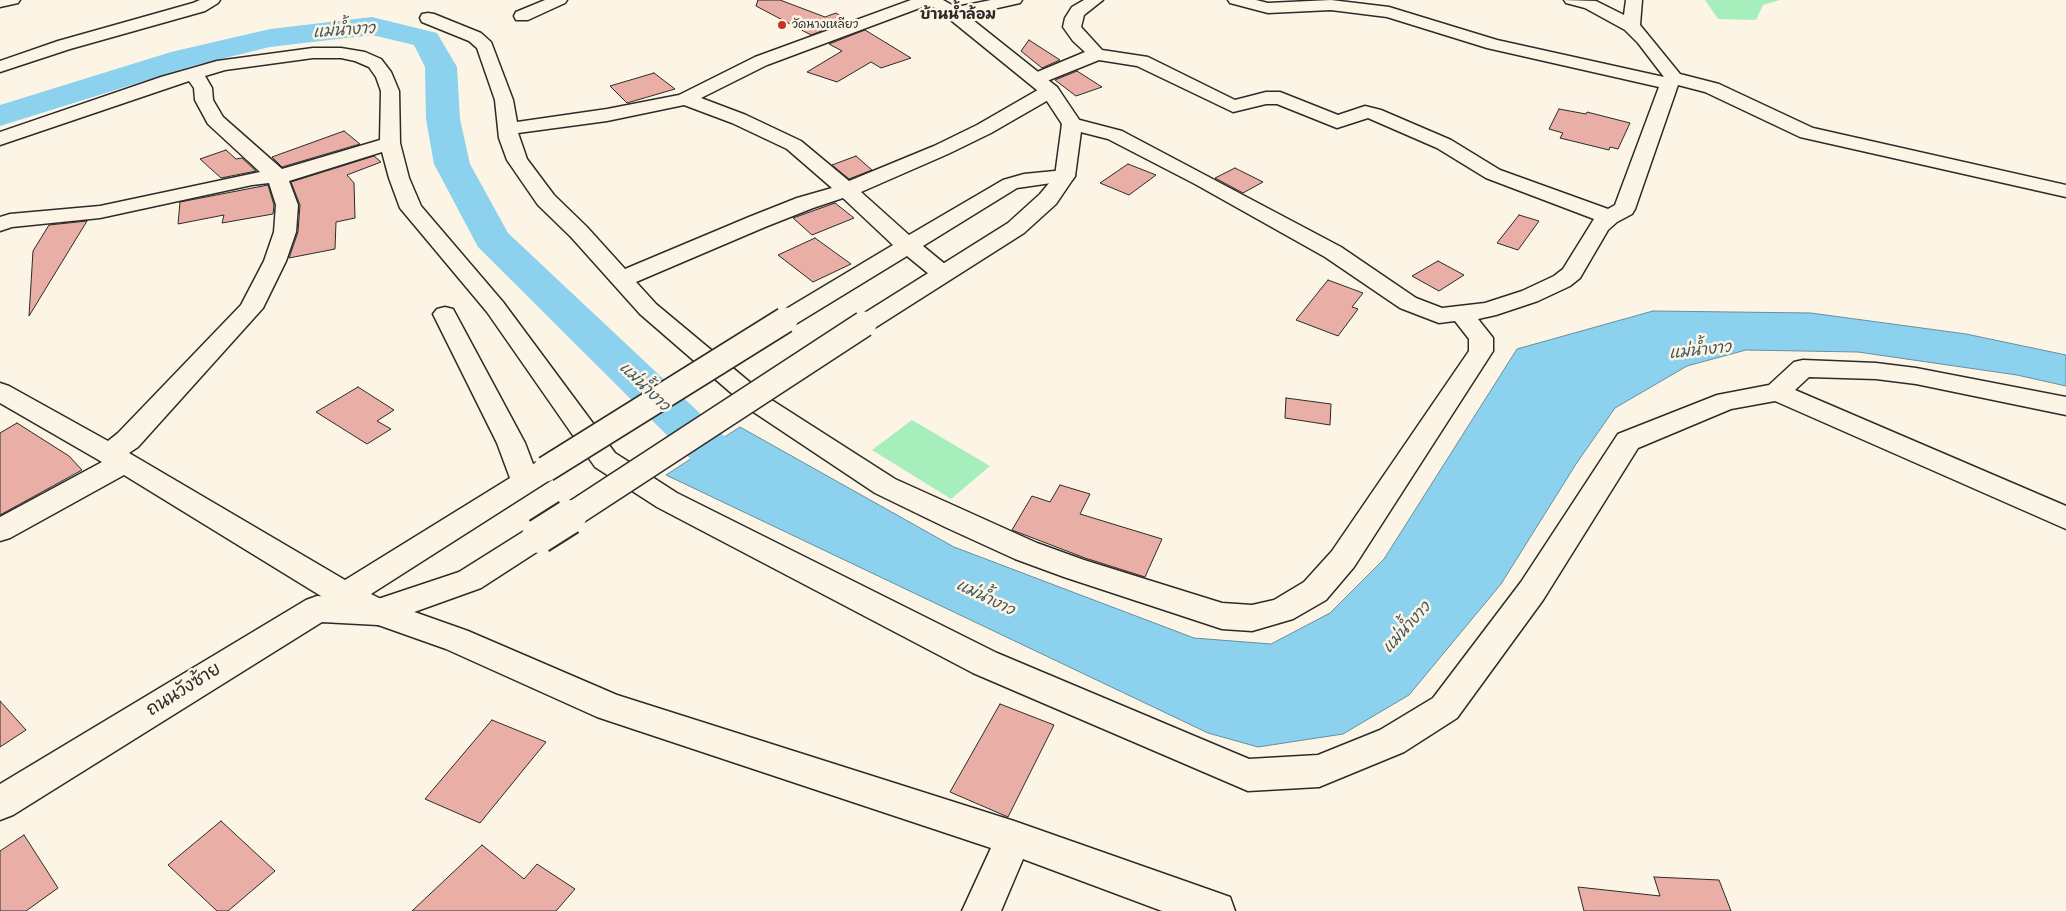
<!DOCTYPE html>
<html>
<head>
<meta charset="utf-8">
<style>
  body { margin:0 }
  canvas { display:block; background:#fcf5e5 }
</style>
</head>
<body>
<canvas width="2066" height="911"></canvas>
<script>
const g = document.querySelector('canvas').getContext('2d');
g.lineJoin = 'round';
function fill(path, color) {
  g.fillStyle = color;
  g.fill(path, 'evenodd');
}
function poly(rows) {
  const path = new Path2D();
  for (const r of rows) {
    path.moveTo(r[0], r[1]);
    for (let i = 2; i < r.length; i += 2) path.lineTo(r[i], r[i + 1]);
  }
  return path;
}
function strokePath(path, color, width, dash) {
  g.strokeStyle = color;
  g.lineWidth = width;
  g.lineCap = dash ? 'butt' : 'round';
  g.setLineDash(dash || []);
  g.stroke(path);
}
function drawText(font, color, halo, rows, align = 'center') {
  g.font = font + ' Pangolin,"Playpen Sans Thai",sans-serif';
  g.lineWidth = 5;
  g.setLineDash([]);
  g.textBaseline = 'middle';
  g.strokeStyle = halo;
  g.fillStyle = color;
  for (const [text, x, y, turn = 0] of rows) {
    g.save();
    g.translate(x, y);
    g.rotate((+turn || 0) * Math.PI / 180);
    g.textAlign = isNaN(turn) ? turn : align;
    if (halo) g.strokeText(text, 0, 0);
    g.fillText(text, 0, 0);
    g.restore();
  }
}
fill(poly([
  [1705,0,1780,0,1763,5,1756,20,1718,19],
  [912,420,990,466,951,499,872,450]
]), '#a6eebb');
const water = poly([
  [1653,311,1811,313,1966,334,2066,355,2066,386,2017,375,1858,352,1746,350,1687,366,1615,408,1576,464,1501,584,1409,695,1343,734,1258,747,1208,733,666,475,740,427,954,547,1194,638,1271,644,1330,613,1384,559,1517,349,1653,311]
]);
fill(water, '#8cd2ee');
strokePath(water, '#658fa0', 1);
fill(poly([
  [372,17,437,33,457,67,460,119,470,164,508,233,755,465,777,475,784,488,777,501,760,506,743,501,721,489,478,247,434,164,426,119,425,67,414,45,372,35,270,47,192,66,0,126,0,105,171,52,270,29,372,17]
]), '#8cd2ee');
const building = poly([
  [758,0,780,0,825,17,836,13,849,21,811,35,756,6,758,0],
  [865,30,911,58,881,68,871,62,837,82,807,72,842,51,829,44,865,30],
  [1029,40,1060,60,1042,68,1021,51,1029,40],
  [1077,71,1102,87,1076,96,1055,80,1077,71],
  [654,73,675,89,627,103,610,86,654,73],
  [1559,109,1586,114,1587,112,1630,123,1618,149,1610,147,1609,150,1560,138,1563,133,1549,129,1559,109],
  [344,131,360,144,282,167,272,157,344,131],
  [226,150,236,159,242,158,256,171,221,178,200,159,226,150],
  [374,156,381,162,347,175,354,183,355,218,336,222,335,249,289,258,298,232,300,205,291,182,374,156],
  [856,156,872,170,849,179,832,165,856,156],
  [1128,164,1156,175,1129,195,1100,183,1128,164],
  [1235,168,1263,182,1243,193,1215,178,1235,168],
  [268,185,274,205,273,214,222,223,224,215,178,224,180,202,268,185],
  [835,203,854,218,812,235,793,218,835,203],
  [1519,215,1539,221,1518,250,1497,243,1519,215],
  [87,221,29,316,33,251,49,225,87,221],
  [815,238,851,264,813,282,778,255,815,238],
  [1438,261,1464,275,1439,291,1412,276,1438,261],
  [1328,280,1363,293,1352,307,1358,309,1338,336,1296,320,1328,280],
  [358,387,394,410,377,421,391,429,367,444,316,412,358,387],
  [1286,398,1331,404,1330,425,1285,418,1286,398],
  [17,423,69,456,82,470,0,515,0,433,17,423],
  [1060,485,1090,494,1080,514,1162,539,1145,577,1085,558,1012,530,1032,496,1050,502,1060,485],
  [0,701,26,730,0,747,0,701],
  [1000,704,1054,725,1008,817,950,792,1000,704],
  [492,720,546,742,480,823,425,799,492,720],
  [221,821,275,871,228,911,217,911,168,865,221,821],
  [24,835,58,888,26,911,0,911,0,851,24,835],
  [482,845,524,879,537,864,575,889,556,911,412,911,482,845],
  [1654,877,1719,880,1731,911,1584,911,1578,887,1660,896,1654,877]
]);
fill(building, '#e9afa6');
strokePath(building, '#2b2b2b', 1);
const minor = poly([
  [0,0,20,0,18,3,0,7,0,0],
  [200,0,220,0,218,3,205,11,70,49,0,72,0,61,58,41,193,3,200,0],
  [545,0,567,0,565,3,528,20,516,20,514,16,516,12,545,0],
  [911,0,935,0,933,3,767,65,701,98,746,115,801,141,849,181,934,146,977,125,1043,87,1050,85,1057,87,1059,91,1057,95,991,133,948,154,861,192,909,235,1003,180,1024,174,1065,170,1072,172,1075,176,1072,180,1017,188,923,246,951,269,955,274,951,279,943,281,935,279,907,256,794,325,785,328,776,325,773,320,776,315,893,245,843,198,813,208,765,227,636,282,656,304,770,399,895,479,1037,543,1084,560,1222,603,1252,605,1274,600,1304,582,1332,551,1469,351,1469,339,1455,321,1439,323,1400,308,1325,257,1195,184,1108,139,1065,128,1062,124,1065,120,1072,118,1122,131,1341,247,1416,298,1442,308,1485,303,1522,291,1554,276,1563,269,1594,219,1486,178,1437,148,1368,118,1337,128,1277,104,1266,104,1233,112,1137,66,1099,60,1042,83,1036,84,1030,83,1027,79,1030,75,1085,52,1073,41,1063,27,1065,18,1072,7,1084,0,1103,0,1084,15,1081,27,1102,50,1148,57,1235,100,1266,92,1280,92,1338,115,1365,106,1381,110,1451,140,1500,170,1608,209,1615,205,1659,87,1487,48,1387,17,1331,10,1268,13,1230,3,1228,0,1256,0,1268,3,1331,0,1389,7,1497,40,1664,77,1638,43,1625,30,1585,8,1566,3,1564,0,1596,1,1624,15,1626,0,1642,0,1640,25,1680,74,1719,84,1813,128,2066,185,2066,197,1800,137,1705,92,1678,85,1635,209,1632,214,1617,222,1608,230,1580,278,1570,286,1538,301,1496,315,1478,319,1493,338,1493,351,1354,567,1326,600,1293,619,1252,631,1222,629,1064,577,1015,559,945,527,875,493,752,411,640,314,571,237,538,205,507,160,499,138,495,100,477,48,469,41,422,22,420,18,422,14,428,13,434,14,481,33,491,42,513,100,517,122,607,109,679,95,755,57,911,0],
  [684,105,732,123,787,149,832,188,797,198,749,217,625,269,587,227,554,195,527,159,518,133,607,121,684,105],
  [991,0,1022,0,1020,3,953,18,947,17,945,13,947,9,991,0],
  [313,48,341,48,365,52,381,59,391,72,399,91,400,143,409,178,421,206,503,302,615,453,677,493,997,653,1249,759,1318,755,1380,730,1433,698,1521,582,1618,434,1717,395,1769,385,1794,362,1803,360,1876,363,1916,368,2066,397,2066,415,1916,384,1876,379,1809,377,1795,390,2066,506,2066,529,1775,401,1731,409,1638,448,1543,600,1457,718,1404,752,1319,787,1248,791,973,673,657,507,595,467,487,312,400,208,389,178,382,152,289,181,298,205,296,232,286,261,263,308,138,447,129,453,345,580,510,478,497,443,433,314,437,309,445,307,453,309,525,443,533,464,546,459,556,462,560,469,556,476,371,594,389,603,468,631,617,695,1014,821,1216,892,1230,897,1235,911,1162,911,1023,859,1001,911,962,911,991,848,597,717,446,649,367,621,334,604,124,475,10,538,0,541,0,517,102,462,0,403,0,383,9,386,108,441,118,433,241,305,264,261,274,232,276,205,269,183,252,185,100,218,12,227,0,231,0,217,10,214,100,206,260,172,208,124,195,100,194,88,189,81,0,145,0,132,161,77,217,61,313,48],
  [313,58,341,58,355,61,369,67,376,77,381,91,380,140,282,169,223,117,213,100,212,88,205,76,225,70,313,58]
]);
const major = poly([
  [924,0,943,0,959,9,1057,87,1082,124,1075,176,1056,204,1024,233,873,329,864,332,855,329,852,324,855,319,1008,223,1040,194,1055,176,1062,124,1043,95,947,17,924,0],
  [539,525,549,528,554,536,549,544,481,588,378,625,322,622,13,815,0,820,0,784,306,600,317,596,378,599,459,572,529,528,539,525]
]);
strokePath(minor, '#2b2b2b', 3);
strokePath(major, '#2b2b2b', 3);
fill(minor, '#fcf5e5');
fill(major, '#fcf5e5');
const minorBridge = poly([
  [546,469,785,320]
]);
const majorBridgeFar1 = poly([
  [567,518,864,324]
]);
const majorBridge = poly([
  [539,536,569,517]
]);
strokePath(minorBridge, '#2b2b2b', 28, []);
strokePath(majorBridgeFar1, '#2b2b2b', 28, []);
strokePath(majorBridge, '#2b2b2b', 38, []);
strokePath(minorBridge, '#fcf5e5', 25);
strokePath(majorBridgeFar1, '#fcf5e5', 25);
strokePath(majorBridge, '#fcf5e5', 34);
for (const [x, y, r, color] of [
  [782,25,5,"#c8321e"]
]) {
  const dot = new Path2D();
  dot.arc(x, y, r, 0, 2 * Math.PI);
  g.fillStyle = color;
  g.fill(dot);
  strokePath(dot, '#fcf5e5', 2);
}
drawText('12px', '#2b2b2b', '#fcf5e5', [
  ["วัดนางเหลียว",792,25]
], 'left');
drawText('bold 15px', '#2b2b2b', '#fcf5e5', [
  ["บ้านน้ำล้อม",958,15]
]);
drawText('italic 16px', '#43555c', '#fcf5e5', [
  ["แม่น้ำงาว",344,31,-4],
  ["แม่น้ำงาว",1700,351,-6],
  ["แม่น้ำงาว",644,387,44],
  ["แม่น้ำงาว",985,598,26],
  ["แม่น้ำงาว",1407,628,-48]
]);
drawText('18px', '#2b2b2b', '#fcf5e5', [
  ["ถนนวังซ้าย",184,690,-32]
]);
</script>
</body>
</html>
